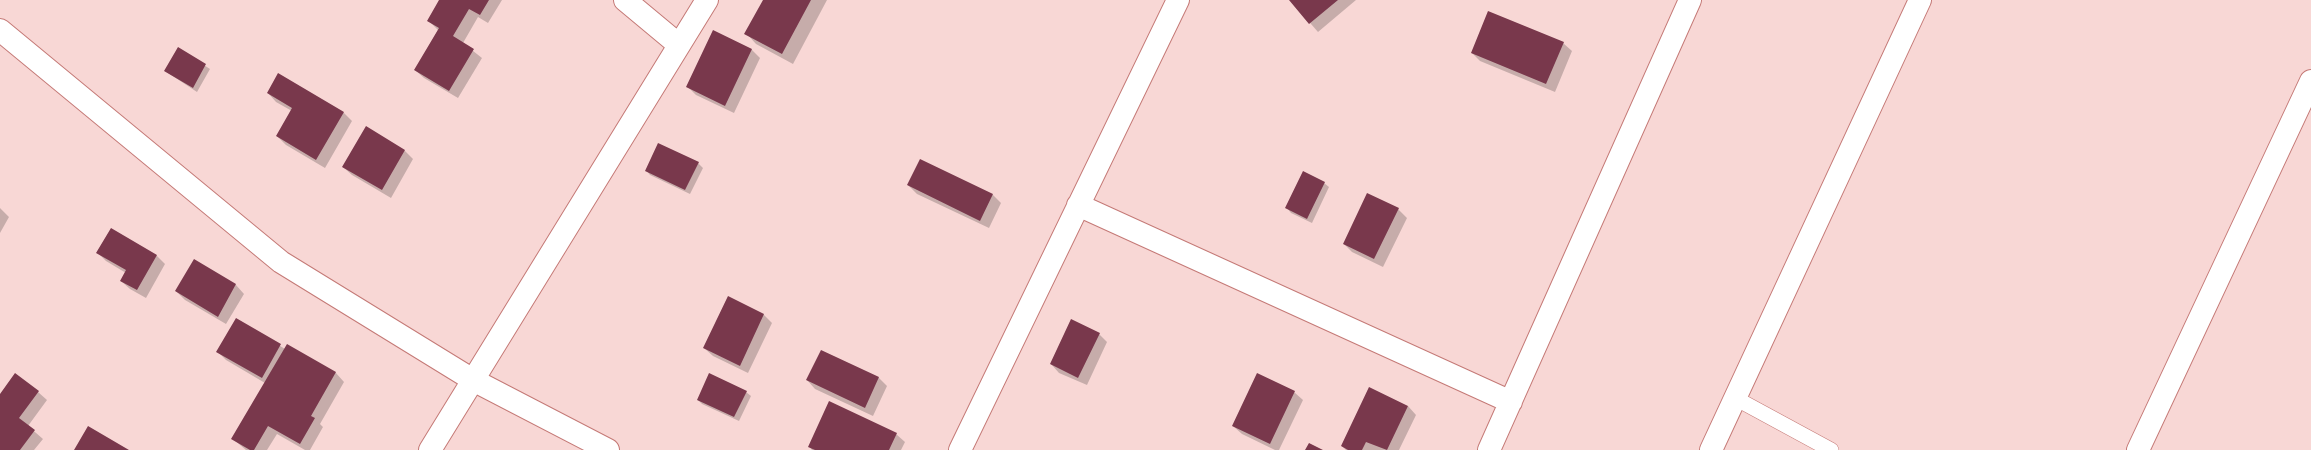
<!DOCTYPE html>
<html>
<head>
<meta charset="utf-8">
<style>
  body { margin:0 }
  canvas { display:block; background:#f8d7d5 }
</style>
</head>
<body>
<canvas width="2311" height="450"></canvas>
<script>
const g = document.querySelector('canvas').getContext('2d');
g.lineJoin = 'round';
function fill(path, color) {
  g.fillStyle = color;
  g.fill(path, 'evenodd');
}
function poly(rows) {
  const path = new Path2D();
  for (const r of rows) {
    path.moveTo(r[0], r[1]);
    for (let i = 2; i < r.length; i += 2) path.lineTo(r[i], r[i + 1]);
  }
  return path;
}
function strokePath(path, color, width, dash) {
  g.strokeStyle = color;
  g.lineWidth = width;
  g.lineCap = dash ? 'butt' : 'round';
  g.setLineDash(dash || []);
  g.stroke(path);
}
fill(poly([
  [440,0,502,0,488,23,478,17,463,43,482,58,458,98,424,78,415,70,438,30,428,20],
  [764,0,827,0,793,64,756,44,746,33],
  [1290,0,1356,0,1318,32],
  [714,32,752,50,760,58,734,113,696,95,687,86],
  [1563,43,1572,51,1555,92,1480,61,1472,53],
  [178,48,210,69,197,92,165,71],
  [268,93,344,113,352,121,325,168,286,145,277,136,292,111,276,102],
  [366,128,405,151,413,159,391,198,352,175,343,167],
  [698,163,703,168,690,194,650,175,646,170],
  [1324,183,1329,187,1312,223,1291,213,1287,208],
  [908,185,993,195,1001,203,989,228,917,194],
  [0,208,9,217,0,233],
  [1398,209,1407,218,1383,267,1352,252,1344,244],
  [111,229,157,256,165,264,146,298,130,289,121,281,126,273,106,261,97,252],
  [194,261,236,285,244,294,226,324,185,300,176,291],
  [728,297,764,315,772,323,748,373,713,356,704,348],
  [237,319,285,349,287,345,336,373,344,382,320,424,323,427,310,450,305,450,277,434,267,450,246,450,233,439,265,383,226,360,218,352],
  [1099,334,1107,342,1087,385,1059,373,1051,364],
  [822,351,879,378,887,386,873,416,815,389,807,380],
  [38,392,47,400,28,426,43,439,34,450,0,450,0,396],
  [746,392,751,396,739,421,702,404,698,400],
  [1294,392,1303,400,1279,450,1275,450,1242,434,1233,426],
  [1408,406,1416,415,1399,450,1346,450,1342,446],
  [896,434,905,442,901,450,812,450,809,446]
]), '#0003');
fill(poly([
  [439,0,489,0,480,15,469,9,453,36,474,49,449,91,414,70,439,28,427,21],
  [763,0,811,0,782,54,744,34],
  [1289,0,1338,0,1309,24],
  [1488,11,1564,42,1546,84,1471,53],
  [713,30,752,49,725,106,686,87],
  [178,47,206,64,193,88,164,71],
  [278,73,344,112,316,160,276,136,292,108,267,93],
  [366,126,405,150,382,190,342,167],
  [658,143,699,162,685,190,645,171],
  [920,159,993,194,980,221,907,185],
  [1303,171,1325,182,1307,219,1285,208],
  [1367,193,1399,208,1374,259,1343,244],
  [111,228,157,255,137,290,120,281,126,270,96,253],
  [194,259,236,284,218,317,175,291],
  [728,296,764,314,740,366,703,348],
  [236,318,281,344,262,378,216,352],
  [1071,319,1100,333,1078,378,1050,364],
  [287,344,336,372,311,416,315,418,300,444,268,426,254,450,250,450,231,439],
  [821,350,879,377,865,408,806,380],
  [15,373,39,391,19,418,35,430,20,450,0,450,0,394],
  [709,373,747,391,734,417,697,400],
  [1257,373,1295,391,1270,444,1232,426],
  [1369,387,1408,406,1387,450,1366,442,1362,450,1348,450,1341,446],
  [829,401,897,433,889,450,815,450,808,447],
  [88,426,129,450,74,450],
  [1309,443,1323,450,1305,450]
]), '#79384c');
const service = poly([
  [1735,398,1831,450]
]);
const minor = poly([
  [625,0,679,45],
  [0,30,281,262,473,380,608,450],
  [1078,205,1511,402],
  [430,450,707,0],
  [960,450,1178,0],
  [1489,450,1690,0],
  [1711,450,1920,0],
  [2138,450,2311,81]
]);
strokePath(service, '#c57a77', 16);
strokePath(minor, '#c57a77', 24);
strokePath(service, '#fff', 15);
strokePath(minor, '#fff', 22);
</script>
</body>
</html>
